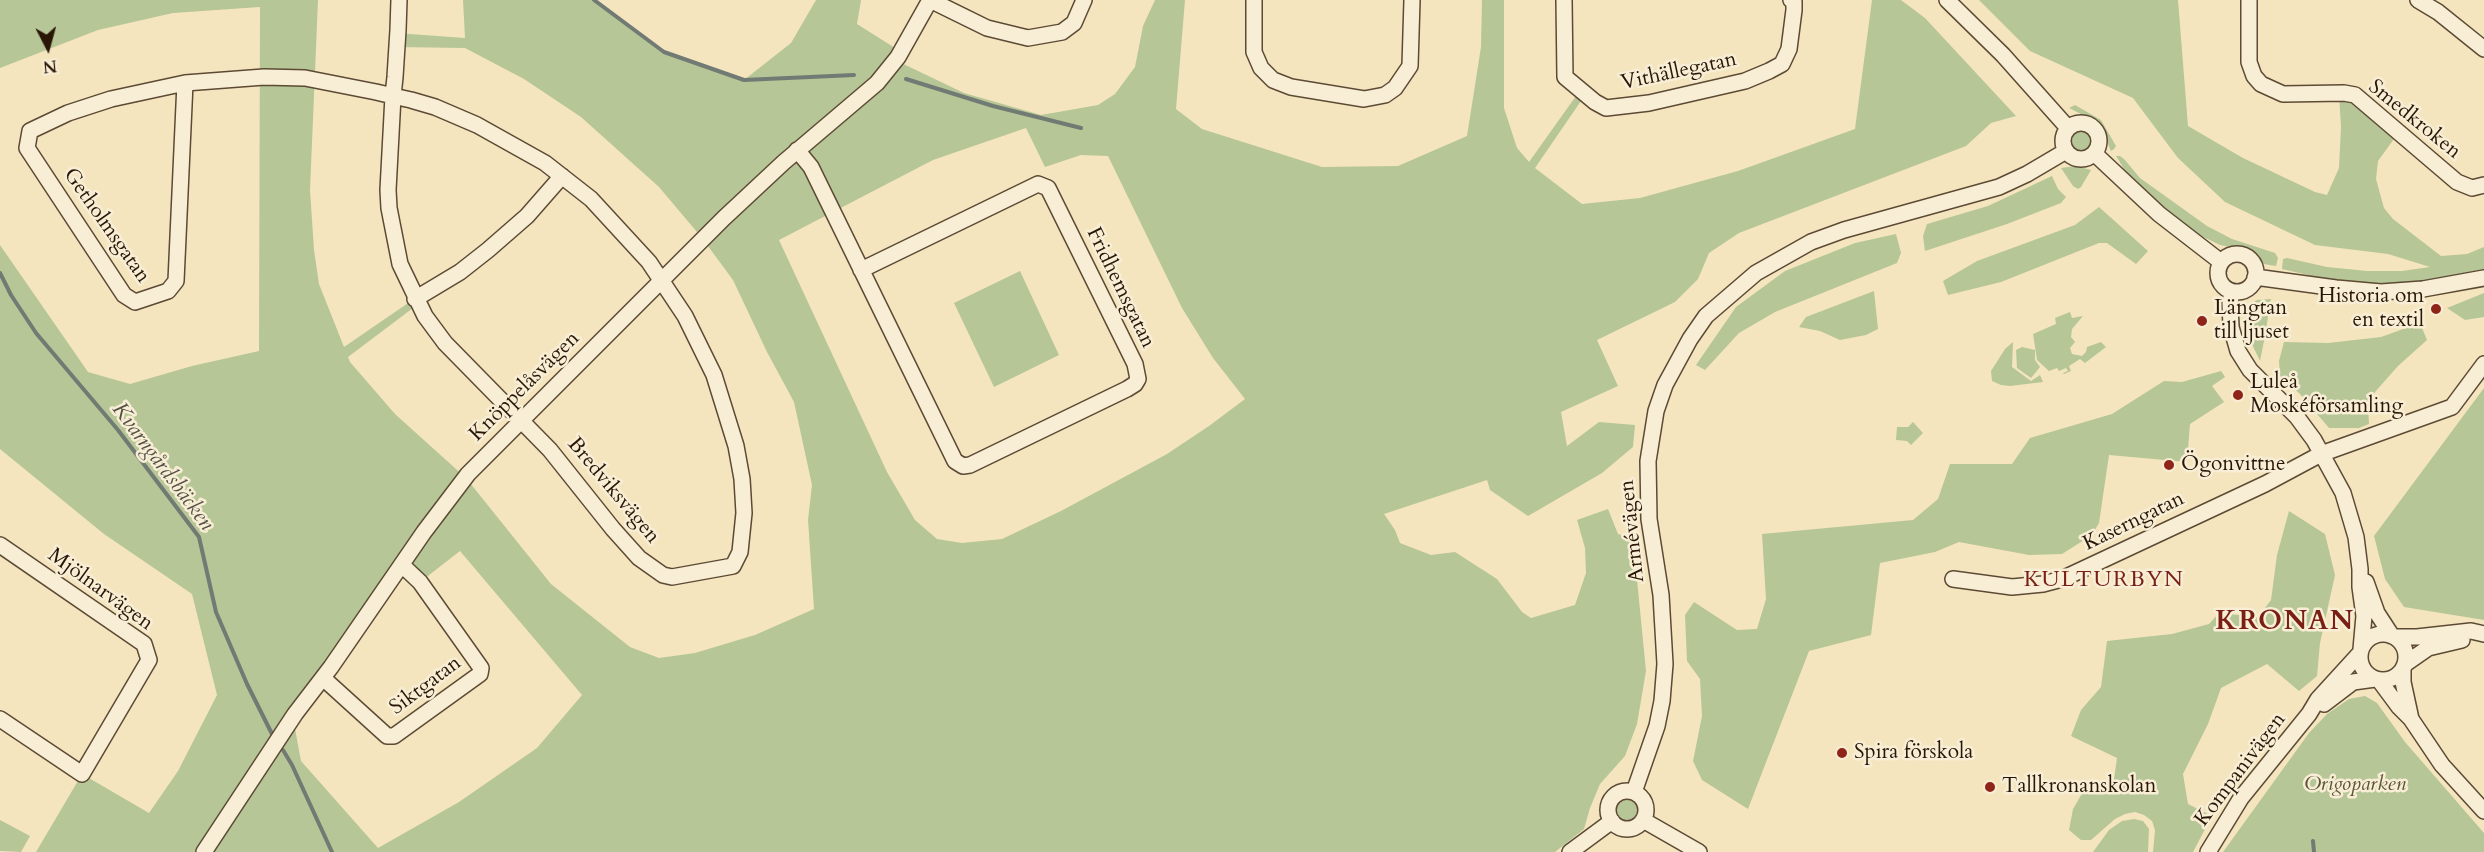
<!DOCTYPE html>
<html>
<head>
<meta charset="utf-8">
<style>
  body { margin:0 }
  #map { position:relative; width:2484px; height:852px; overflow:hidden; background:#f5e5bf; font-family:Cardo,serif }
  canvas { display:block }
  .north { position:absolute; left:18px; top:18px; width:60px; height:60px; -webkit-text-stroke:4px #f8eed5; paint-order:stroke; rotate:174deg; font-size:16px; font-weight:700; line-height:24px; text-align:center; color:#291606 }
  .north::after { content:''; display:block; margin:auto; width:21px; height:27px; background:#291606; clip-path:polygon(50% 0,100% 100%,50% 72%,0 100%) }
</style>
</head>
<body>
<div id="map">
<canvas width="2484" height="852"></canvas>
<div class="north">N</div>
</div>
<script>
const g = document.querySelector('canvas').getContext('2d');
g.lineJoin = 'round';
function fill(path, color) {
  g.fillStyle = color;
  g.fill(path, 'evenodd');
}
function poly(rows) {
  const path = new Path2D();
  for (const r of rows) {
    if (r.length === 3) {
      path.moveTo(r[0] + r[2], r[1]);
      path.arc(r[0], r[1], r[2], 0, 2 * Math.PI);
      continue;
    }
    path.moveTo(r[0], r[1]);
    for (let i = 2; i < r.length; i += 2) path.lineTo(r[i], r[i + 1]);
  }
  return path;
}
function strokePath(path, color, width, dash) {
  g.strokeStyle = color;
  g.lineWidth = width;
  g.lineCap = dash ? 'butt' : 'round';
  g.setLineDash(dash || []);
  g.stroke(path);
}
function drawText(font, color, halo, rows, align = 'center') {
  g.font = font + ' Cardo,serif';
  g.lineWidth = 5;
  g.setLineDash([]);
  g.textBaseline = 'middle';
  g.strokeStyle = halo;
  g.fillStyle = color;
  for (const [text, x, y, turn = 0] of rows) {
    g.save();
    g.translate(x, y);
    g.rotate((+turn || 0) * Math.PI / 180);
    g.textAlign = isNaN(turn) ? turn : align;
    if (halo) g.strokeText(text, 0, 0);
    g.fillText(text, 0, 0);
    g.restore();
  }
}
fill(poly([
  [0,0,318,0,310,190,314,250,319,284,344,347,414,299,417,305,348,357,350,362,395,414,466,478,551,584,630,647,659,658,695,653,755,635,814,609,808,520,812,485,794,402,767,352,733,280,702,238,659,187,581,117,524,79,465,48,396,47,396,33,465,38,463,0,594,0,664,52,744,80,791,43,816,0,861,0,857,24,895,48,895,60,964,93,1041,115,1098,105,1115,94,1135,67,1143,26,1155,0,1185,0,1176,109,1202,129,1322,167,1398,166,1467,136,1481,47,1482,0,1504,0,1504,108,1517,148,1529,162,1576,96,1581,101,1535,168,1582,204,1640,198,1738,171,1855,129,1872,0,1901,0,1925,18,2016,116,1991,123,1966,146,1739,233,1709,253,1698,279,1675,302,1597,340,1618,386,1561,412,1567,446,1599,422,1635,425,1633,447,1602,473,1528,516,1490,490,1487,480,1384,514,1395,530,1400,543,1431,555,1455,552,1497,579,1522,612,1531,618,1575,605,1586,573,1585,548,1577,520,1608,509,1618,534,1633,539,1646,671,1637,724,1625,756,1600,784,1590,808,1584,829,1555,852,36,852,82,774,149,813,178,771,217,695,192,594,104,534,0,449,0,245,88,372,130,384,192,366,259,351,260,7,173,13,98,30,0,68],
  [1026,128,1045,167,1081,155,1108,156,1182,308,1213,358,1245,399,1209,426,1167,454,1061,511,1002,539,962,543,937,539,915,520,887,472,779,240,933,160],
  [460,551,582,695,537,748,459,802,378,848,301,761,293,718,403,564,424,579],
  [1979,0,2178,0,2188,126,2243,158,2315,192,2327,195,2339,168,2341,127,2339,94,2399,132,2378,161,2376,179,2384,208,2393,219,2441,256,2467,254,2484,247,2484,270,2448,279,2403,283,2366,283,2325,279,2282,269,2283,259,2287,258,2327,267,2367,271,2402,271,2430,267,2388,254,2315,245,2225,202,2178,158,2133,98,2030,51],
  [2075,105,2101,120,2116,146,2114,149,2111,151,2110,149,2103,130,2097,122,2069,108],
  [2081,141,10],
  [2116,156,2120,156,2125,160,2140,178,2207,226,2232,239,2275,253,2278,258,2276,266,2264,264,2246,250,2220,245,2193,232,2129,177],
  [2076,166,2091,170,2081,187,2078,189,2073,186,2061,168],
  [2052,176,2058,189,2066,197,2061,203,2007,224,1925,251,1923,236,1927,224,1988,206],
  [2099,207,2148,251,2136,264,2107,243,2099,243,2001,282,1948,295,1943,281,1977,261,2075,225],
  [1896,234,1901,253,1897,263,1775,312,1739,333,1705,370,1696,365,1736,307,1785,271,1855,243],
  [1020,271,1059,355,994,387,954,303],
  [1874,291,1878,329,1866,335,1840,340,1820,331,1799,327,1806,317],
  [2484,293,2484,317,2465,320,2447,308],
  [2271,299,2264,341,2260,361,2248,336,2247,313,2252,303,2257,300],
  [2070,312,2072,318,2083,316,2072,329,2071,337,2075,342,2070,348,2072,354,2082,356,2086,352,2087,347,2101,342,2106,347,2085,363,2080,359,2069,366,2071,371,2064,374,2063,373,2068,371,2066,368,2059,371,2057,368,2049,371,2037,360,2033,334,2056,324,2055,318],
  [2420,323,2427,340,2398,366,2375,392,2368,407,2369,424,2359,428,2329,428,2300,394,2280,376,2279,361,2284,342,2328,343,2381,337],
  [2013,342,2012,367,2031,381,2040,375,2043,382,2010,386,2001,385,1992,381,1991,371,2005,349],
  [2022,347,2035,350,2035,360,2040,367,2031,378,2017,368,2016,350],
  [2221,371,2225,377,2212,386,2224,402,2190,424,2187,462,2109,455,2099,523,2092,535,2062,554,2029,555,1959,542,1935,552,1880,563,1871,635,1809,651,1748,809,1702,780,1693,761,1702,716,1700,679,1687,661,1685,615,1694,602,1737,630,1757,629,1766,599,1762,534,1913,520,1938,499,1950,464,2012,464,2030,438,2112,414,2164,381,2182,382],
  [2484,388,2484,620,2404,607,2385,579,2374,536],
  [1913,422,1923,433,1911,445,1907,441,1896,440,1897,427,1908,427],
  [2289,511,2325,534,2335,575,2320,643,2317,676,2299,691,2267,664,2221,688,2208,724,2183,774,2188,804,2212,816,2193,852,2153,852,2155,830,2152,821,2144,815,2135,812,2125,814,2115,819,2091,840,2081,840,2069,830,2073,809,2087,785,2113,786,2117,758,2071,736,2081,710,2101,687,2107,641,2172,634,2209,624,2219,613,2258,617,2271,600,2277,555],
  [2365,696,2377,703,2405,742,2484,833,2484,852,2223,852,2309,733,2327,714,2349,699],
  [1627,810,10],
  [2134,819,2143,821,2149,829,2148,852,2093,852,2109,830,2122,821],
  [0,820,30,836,21,852,0,851]
]), '#b6c696');
strokePath(poly([
  [594,0,664,52,744,80,854,75],
  [906,79,993,106,1081,128],
  [0,273,11,295,36,333,118,430,199,537,216,612,247,684,272,734],
  [283,750,292,765,332,852],
  [2313,841,2314,852]
]), '#727a74', 4);
const minor = poly([
  [1254,0,1254,52,1261,68,1273,80,1291,87,1364,99,1385,95,1395,88,1410,66,1412,0],
  [1564,0,1565,77,1595,102,1606,108,1649,103,1745,81,1769,71,1782,64,1789,49,1794,10,1794,2,1791,0],
  [1947,0,2003,55,2068,128],
  [2249,0,2249,62,2254,76,2261,84,2283,94,2344,93,2355,95,2457,182,2472,188,2484,185],
  [2418,0,2438,12,2484,49],
  [185,83,176,281,168,291,135,302,124,295,27,148,30,131,68,113,111,99,185,83,264,77,305,78,376,92,393,96,411,100,435,107,477,125,545,163,591,199,649,262,685,316,714,375,736,446,742,479,744,513,740,552,733,566,672,577,663,575,639,558,613,529,550,450,445,343,425,316,400,264,389,208,388,190,392,115,393,96,395,77,398,30,399,0],
  [2081,141,18],
  [797,150,811,167,955,461,963,466,970,465,1127,389,1135,384,1138,379,1135,364,1048,188,1038,184,861,270],
  [2095,154,2159,214,2221,262],
  [2237,273,19],
  [2255,277,2336,288,2381,292,2423,289,2484,278],
  [2232,292,2230,303,2231,327,2238,351,2250,370,2297,417,2314,440,2343,493,2356,537,2360,569,2360,587,2364,616,2361,649],
  [415,299,460,272,488,250,527,216,562,176],
  [0,545,144,644,149,660,82,774,0,719],
  [1953,579,2012,587,2043,584,2062,579,2265,484,2321,454,2452,407,2484,364],
  [2366,582,2377,613,2392,636],
  [2383,657,23],
  [2395,637,2417,637,2471,631,2484,634],
  [2405,664,2428,648,2462,640],
  [2403,669,2403,682,2411,719],
  [323,678,387,736,394,736,480,674,481,668,420,582,402,565],
  [2379,680,2399,707,2411,719,2442,765,2484,811],
  [2324,704,2353,682,2375,679],
  [1627,810,19],
  [1634,792,1657,726,1662,701,1665,664,1661,595,1649,519,1648,461,1656,411,1665,385,1690,339,1706,316,1756,273,1811,242,1844,230,1999,187,2027,174,2066,151],
  [1643,820,1699,852],
  [204,852,295,714,331,667,424,532,468,474,724,218,784,162,877,83,898,57,930,0,987,28,1028,38,1062,32,1074,23,1084,0],
  [1570,852,1612,821],
  [2208,852,2241,798,2309,714,2318,699,2360,653]
]);
strokePath(minor, '#5c4a34', 18);
strokePath(minor, '#f8eed5', 15);
for (const [x, y, r, color] of [
  [2436,309,6,"#8f2418"],
  [2202,321,6,"#8f2418"],
  [2238,395,6,"#8f2418"],
  [2169,465,6,"#8f2418"],
  [1842,753,6,"#8f2418"],
  [1990,787,6,"#8f2418"]
]) {
  const dot = new Path2D();
  dot.arc(x, y, r, 0, 2 * Math.PI);
  g.fillStyle = color;
  g.fill(dot);
  strokePath(dot, '#f8eed5', 2);
}
drawText('21px', '#291606', '#f8eed5', [
  ["Vithällegatan",1679,72,-12],
  ["Smedkroken",2414,120,39],
  ["Getholmsgatan",106,226,55],
  ["Fridhemsgatan",1120,288,64],
  ["Knöppelåsvägen",525,387,-45],
  ["Bredviksvägen",613,491,50],
  ["Kaserngatan",2134,522,-26],
  ["Armévägen",1633,531,-96],
  ["Mjölnarvägen",100,590,36],
  ["Siktgatan",426,686,-37],
  ["Kompanivägen",2241,770,-53]
]);
drawText('21px', '#291606', '#f8eed5', [
  ["Historia om",2424,297,"right"],
  ["en textil",2424,321,"right"],
  ["Längtan",2214,309],
  ["till ljuset",2214,333],
  ["Luleå",2250,383],
  ["Moskéförsamling",2250,407],
  ["Ögonvittne",2181,465],
  ["Spira förskola",1854,753],
  ["Tallkronanskolan",2002,787]
], 'left');
drawText('italic 21px', '#5a5438', '#f8eed5', [
  ["Origoparken",2355,785]
]);
drawText('italic 22px', '#535046', '#f8eed5', [
  ["Kvarngårdsbäcken",162,467,53]
]);
g.letterSpacing = '1.5px';
drawText('22px', '#7a1f14', '#f8eed5', [
  ["KULTURBYN",2104,581]
]);
g.letterSpacing = '0px';
g.letterSpacing = '1.5px';
drawText('bold 27px', '#7a1f14', '#f8eed5', [
  ["KRONAN",2285,623]
]);
g.letterSpacing = '0px';
</script>
</body>
</html>
